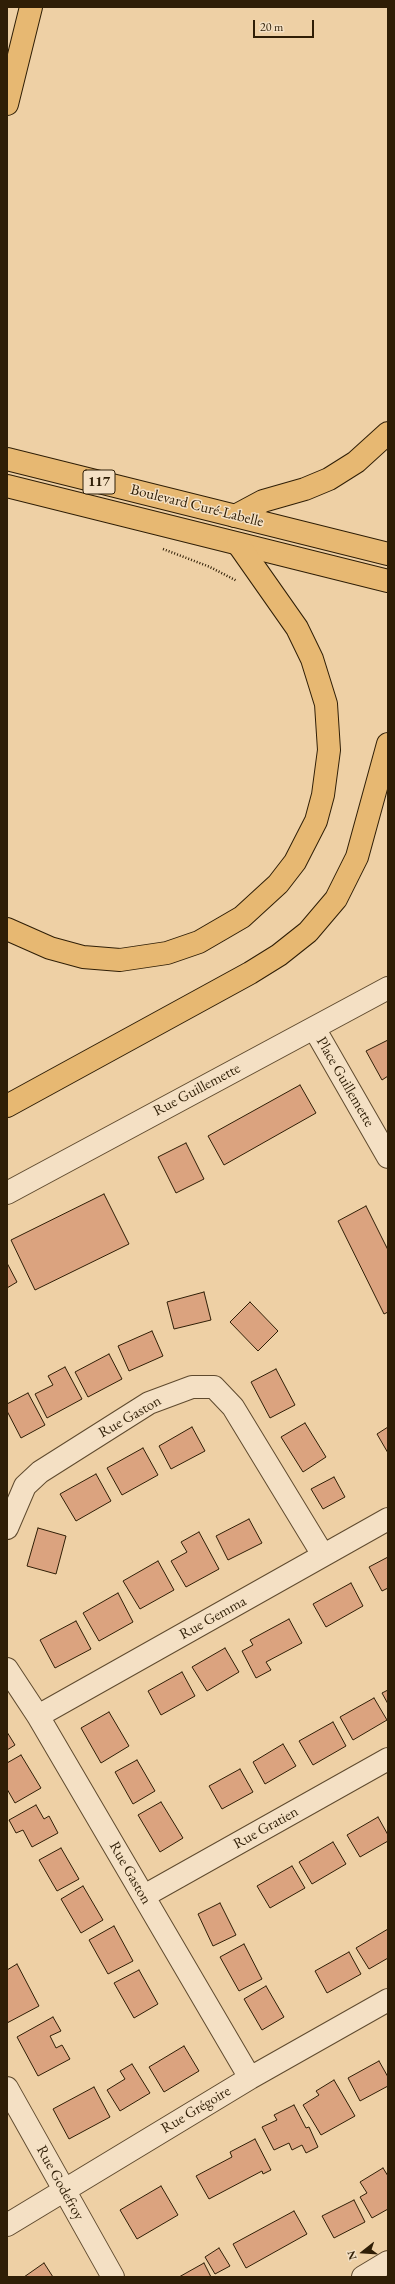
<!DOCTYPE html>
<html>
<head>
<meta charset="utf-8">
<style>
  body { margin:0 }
  #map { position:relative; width:395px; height:2284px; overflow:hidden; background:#eed0a5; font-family:"EB Garamond",serif }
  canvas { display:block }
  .frame { position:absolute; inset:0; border:8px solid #2f1e06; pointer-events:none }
  .north { position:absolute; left:343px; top:2232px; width:40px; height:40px; -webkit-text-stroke:3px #f4e0c4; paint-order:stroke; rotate:253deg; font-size:11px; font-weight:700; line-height:16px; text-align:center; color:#2f1e06 }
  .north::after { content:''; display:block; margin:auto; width:14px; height:18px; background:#2f1e06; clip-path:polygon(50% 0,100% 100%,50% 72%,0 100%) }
  .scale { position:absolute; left:253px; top:20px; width:61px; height:18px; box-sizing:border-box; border:2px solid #2f1e06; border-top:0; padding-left:5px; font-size:12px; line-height:14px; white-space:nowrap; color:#2f1e06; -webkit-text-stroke:3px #f4e0c4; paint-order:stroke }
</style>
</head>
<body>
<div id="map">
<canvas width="395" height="2284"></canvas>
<div class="frame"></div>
<div class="north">N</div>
<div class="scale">20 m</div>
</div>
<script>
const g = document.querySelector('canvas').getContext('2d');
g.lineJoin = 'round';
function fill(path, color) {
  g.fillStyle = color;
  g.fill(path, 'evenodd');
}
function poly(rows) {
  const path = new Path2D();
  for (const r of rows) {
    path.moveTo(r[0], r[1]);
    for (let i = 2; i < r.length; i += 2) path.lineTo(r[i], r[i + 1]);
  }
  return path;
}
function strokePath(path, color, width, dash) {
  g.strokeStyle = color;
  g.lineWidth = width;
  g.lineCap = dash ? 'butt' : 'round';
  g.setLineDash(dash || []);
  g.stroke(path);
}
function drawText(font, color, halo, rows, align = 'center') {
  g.font = font + ' "EB Garamond",serif';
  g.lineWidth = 3;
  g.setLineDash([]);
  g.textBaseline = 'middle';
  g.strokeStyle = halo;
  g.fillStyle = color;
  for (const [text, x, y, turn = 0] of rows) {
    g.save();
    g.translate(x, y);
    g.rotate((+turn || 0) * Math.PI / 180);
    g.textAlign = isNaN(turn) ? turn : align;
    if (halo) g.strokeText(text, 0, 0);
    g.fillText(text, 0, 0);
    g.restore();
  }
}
const building = poly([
  [388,1040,388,1076,382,1080,366,1051,388,1040],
  [300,1085,316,1113,224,1165,208,1136,300,1085],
  [186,1143,204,1179,176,1193,158,1157,186,1143],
  [104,1194,129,1244,35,1290,11,1240,104,1194],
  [366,1206,388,1250,388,1312,384,1314,338,1221,366,1206],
  [7,1263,17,1282,7,1288,7,1263],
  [204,1292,211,1320,174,1329,167,1302,204,1292],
  [250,1302,278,1331,258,1351,230,1322,250,1302],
  [152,1331,163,1356,129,1371,118,1346,152,1331],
  [109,1354,122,1379,88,1397,75,1372,109,1354],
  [65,1367,82,1399,47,1418,35,1394,53,1385,48,1376,65,1367],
  [276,1369,295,1405,270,1418,251,1382,276,1369],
  [28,1393,45,1425,21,1438,7,1411,7,1404,28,1393],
  [305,1423,326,1457,303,1472,281,1437,305,1423],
  [192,1427,205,1451,171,1469,159,1446,192,1427],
  [388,1427,388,1453,377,1434,388,1427],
  [143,1448,158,1475,122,1495,107,1468,143,1448],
  [96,1474,111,1501,76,1521,60,1494,96,1474],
  [334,1477,345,1497,323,1509,311,1489,334,1477],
  [249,1519,262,1543,228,1560,216,1536,249,1519],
  [38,1528,66,1536,56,1574,27,1566,38,1528],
  [199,1532,219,1569,186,1587,171,1561,187,1552,181,1542,199,1532],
  [388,1557,388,1588,382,1591,369,1567,388,1557],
  [158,1561,174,1590,140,1609,123,1581,158,1561],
  [351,1583,363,1606,326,1627,313,1604,351,1583],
  [118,1593,133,1622,99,1641,83,1613,118,1593],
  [289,1619,302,1643,266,1662,271,1670,256,1678,242,1651,253,1645,250,1640,289,1619],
  [76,1621,91,1649,55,1668,40,1640,76,1621],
  [225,1648,239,1672,207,1691,192,1667,225,1648],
  [182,1672,195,1696,161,1715,148,1691,182,1672],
  [388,1690,388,1704,382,1693,388,1690],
  [374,1698,387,1720,353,1740,340,1717,374,1698],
  [109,1712,129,1746,101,1763,81,1728,109,1712],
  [333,1722,346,1746,313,1765,299,1741,333,1722],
  [7,1732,15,1745,7,1750,7,1732],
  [283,1744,296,1766,265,1784,253,1762,283,1744],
  [21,1755,41,1788,15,1803,7,1789,7,1763,21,1755],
  [137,1760,155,1791,133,1804,115,1772,137,1760],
  [240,1769,253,1792,222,1809,209,1786,240,1769],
  [161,1802,183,1838,160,1852,138,1815,161,1802],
  [36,1805,44,1819,49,1816,58,1833,32,1847,23,1830,16,1833,9,1820,36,1805],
  [378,1817,388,1835,388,1841,360,1857,347,1835,378,1817],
  [333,1842,346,1864,312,1884,299,1862,333,1842],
  [61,1848,79,1879,57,1891,39,1860,61,1848],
  [292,1866,305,1888,270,1908,257,1886,292,1866],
  [83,1886,103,1920,81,1933,61,1899,83,1886],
  [220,1903,236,1935,213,1946,198,1914,220,1903],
  [114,1926,133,1961,108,1974,89,1940,114,1926],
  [388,1929,388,1958,369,1969,356,1948,388,1929],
  [244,1944,262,1979,239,1991,220,1957,244,1944],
  [349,1952,361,1974,327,1993,315,1971,349,1952],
  [17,1964,39,2006,7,2023,7,1970,17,1964],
  [139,1970,158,2004,134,2018,114,1983,139,1970],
  [266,1986,284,2017,262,2030,244,1999,266,1986],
  [53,2017,61,2031,50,2036,56,2048,62,2045,70,2059,38,2076,17,2037,53,2017],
  [184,2046,199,2071,164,2092,149,2067,184,2046],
  [379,2061,388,2077,388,2086,360,2101,348,2078,379,2061],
  [132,2064,150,2093,120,2111,107,2090,125,2079,120,2071,132,2064],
  [334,2080,355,2116,321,2135,303,2105,319,2095,316,2091,334,2080],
  [94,2087,110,2117,69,2139,53,2109,94,2087],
  [294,2105,306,2128,309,2127,318,2147,306,2153,302,2145,292,2150,289,2143,274,2150,262,2127,277,2120,274,2115,294,2105],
  [255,2139,271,2170,263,2174,262,2171,209,2199,196,2176,232,2157,230,2152,255,2139],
  [383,2168,388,2176,388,2209,372,2218,360,2197,367,2193,360,2182,383,2168],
  [161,2186,178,2215,137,2239,120,2210,161,2186],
  [354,2200,365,2222,334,2238,322,2216,354,2200],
  [294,2211,307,2234,246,2268,233,2244,294,2211],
  [219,2248,230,2266,215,2274,205,2257,219,2248],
  [44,2263,53,2277,24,2277,44,2263],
  [204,2263,211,2277,179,2277,204,2263]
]);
fill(building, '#dba37f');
strokePath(building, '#2f1e06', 1);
const street = poly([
  [314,1028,388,1157],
  [7,1193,388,988],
  [7,1528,25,1486,40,1472,149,1403,192,1387,214,1387,233,1407,323,1555],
  [7,1669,38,1716,250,2078],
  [38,1716,388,1519],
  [144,1896,388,1759],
  [7,2088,113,2277],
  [7,2225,250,2078,388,2000],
  [363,2277,388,2262]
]);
const primary = poly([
  [7,459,388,554],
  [7,486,388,581]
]);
const highway = poly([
  [7,104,31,7],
  [235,516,263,501,305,489,329,479,356,462,388,433],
  [7,929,50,948,83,957,120,960,167,953,199,942,242,917,278,884,295,862,316,821,323,795,329,750,326,704,312,659,297,628,238,544],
  [7,1106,250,973,279,955,308,932,336,899,357,857,388,744]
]);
strokePath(street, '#5f4a2e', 24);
strokePath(primary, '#2f1e06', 24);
strokePath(highway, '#2f1e06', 24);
strokePath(poly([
  [163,549,210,567,237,581]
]), '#2f1e06', 2.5, [1, 2]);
strokePath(street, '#f4e0c4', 22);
strokePath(primary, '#e7b872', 22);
strokePath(highway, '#e7b872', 22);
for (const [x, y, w] of [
  [99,482,32]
]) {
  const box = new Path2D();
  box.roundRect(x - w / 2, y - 12, w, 24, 3);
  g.fillStyle = '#f4e0c4';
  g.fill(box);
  strokePath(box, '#2f1e06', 1);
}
drawText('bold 14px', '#2f1e06', null, [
  ["117",99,482]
]);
drawText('15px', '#2f1e06', '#f4e0c4', [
  ["Boulevard Curé-Labelle",197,506,14],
  ["Place Guillemette",345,1082,60],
  ["Rue Guillemette",197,1090,-28],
  ["Rue Gaston",130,1417,-30],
  ["Rue Gemma",213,1618,-29],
  ["Rue Gratien",266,1828,-29],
  ["Rue Gaston",130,1873,60],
  ["Rue Grégoire",196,2110,-31],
  ["Rue Godefroy",60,2183,61]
]);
</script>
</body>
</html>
